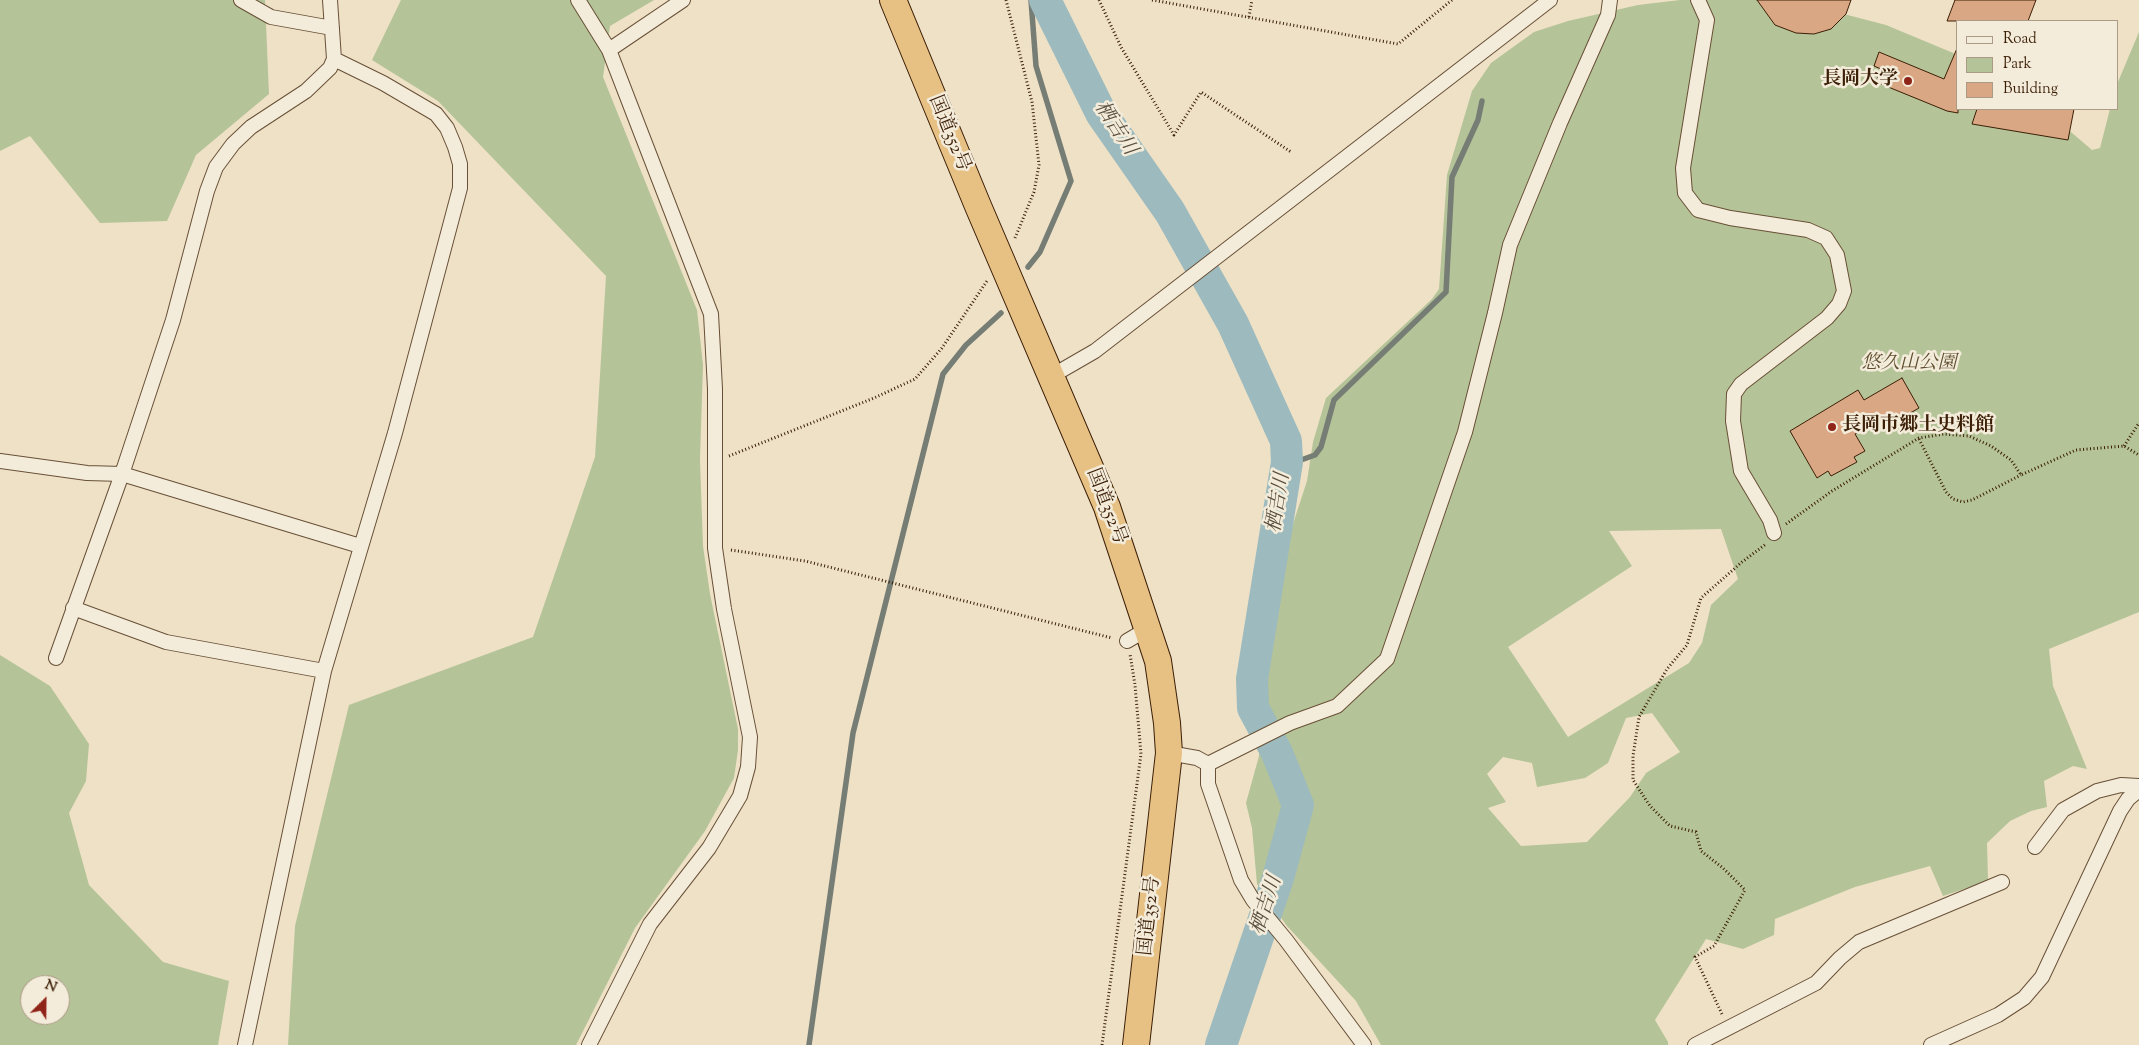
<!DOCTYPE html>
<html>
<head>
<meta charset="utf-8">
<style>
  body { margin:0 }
  #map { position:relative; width:2139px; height:1045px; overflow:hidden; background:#eee1c6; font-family:"Sorts Mill Goudy",serif }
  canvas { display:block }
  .legend { position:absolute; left:1956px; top:20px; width:162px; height:90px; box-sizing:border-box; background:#f4ecda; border:1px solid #aa9a86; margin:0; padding:6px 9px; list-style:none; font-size:15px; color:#3c1f07 }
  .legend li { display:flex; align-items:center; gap:10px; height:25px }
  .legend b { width:25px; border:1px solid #aa9a86 }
  .north { position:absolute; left:20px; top:975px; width:50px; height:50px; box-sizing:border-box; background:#f4ecda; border:1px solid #aa9a86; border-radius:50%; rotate:23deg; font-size:14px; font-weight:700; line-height:20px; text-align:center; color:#3c1f07 }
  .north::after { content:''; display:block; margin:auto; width:18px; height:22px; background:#8f2418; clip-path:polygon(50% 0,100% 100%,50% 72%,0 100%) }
</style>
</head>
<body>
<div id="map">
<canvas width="2139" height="1045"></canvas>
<ul class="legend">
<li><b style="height:6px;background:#f4ecda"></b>Road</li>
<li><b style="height:14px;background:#b5c398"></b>Park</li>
<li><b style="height:14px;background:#d9a783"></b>Building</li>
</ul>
<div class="north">N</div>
</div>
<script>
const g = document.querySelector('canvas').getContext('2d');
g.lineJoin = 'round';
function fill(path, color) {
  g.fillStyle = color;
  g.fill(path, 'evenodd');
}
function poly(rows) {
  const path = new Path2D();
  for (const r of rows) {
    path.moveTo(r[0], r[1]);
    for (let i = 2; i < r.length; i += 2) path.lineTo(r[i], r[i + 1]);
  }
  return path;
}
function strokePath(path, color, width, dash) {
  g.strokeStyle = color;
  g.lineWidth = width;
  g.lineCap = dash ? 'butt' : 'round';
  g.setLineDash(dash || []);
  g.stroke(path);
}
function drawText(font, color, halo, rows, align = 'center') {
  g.font = font + ' "Sorts Mill Goudy","Noto Serif JP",serif';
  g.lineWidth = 5;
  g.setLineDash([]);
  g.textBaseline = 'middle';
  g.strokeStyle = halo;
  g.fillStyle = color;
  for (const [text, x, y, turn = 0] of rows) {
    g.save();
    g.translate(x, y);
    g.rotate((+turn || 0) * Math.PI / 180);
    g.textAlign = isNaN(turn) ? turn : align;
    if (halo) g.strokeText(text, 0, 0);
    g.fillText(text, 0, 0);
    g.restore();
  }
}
fill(poly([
  [0,0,265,0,269,94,196,155,167,221,100,223,30,136,0,151],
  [401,0,654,0,610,26,603,77,697,310,703,365,700,460,703,546,710,594,738,729,738,750,734,778,705,831,635,928,576,1045,288,1045,295,926,349,705,533,637,595,457,606,276,438,101,372,60],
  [1680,0,1759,0,1817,7,1886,25,1958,55,1958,109,2044,109,2092,150,2100,148,2110,109,2118,109,2118,82,2139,32,2139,612,2049,649,2053,686,2087,769,2073,766,2044,781,2047,807,2031,811,2010,821,1987,843,1988,881,1943,896,1930,866,1855,887,1775,919,1774,935,1743,949,1706,939,1655,1020,1668,1042,1668,1045,1381,1045,1356,1001,1287,926,1257,884,1252,828,1246,803,1259,756,1264,695,1268,682,1265,666,1270,634,1275,612,1276,581,1286,559,1291,530,1307,481,1313,442,1326,398,1432,299,1439,289,1447,175,1472,91,1491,63,1534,32,1568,21,1638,5],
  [1721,529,1738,579,1711,605,1702,643,1689,663,1568,737,1508,647,1632,566,1609,531],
  [1652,713,1680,752,1646,773,1630,797,1587,842,1521,846,1488,808,1506,802,1487,774,1503,757,1532,763,1537,787,1585,778,1608,763,1626,718],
  [0,655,50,686,89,744,86,781,69,813,89,885,163,962,229,981,218,1045,0,1045],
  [30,985,60,985,60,1015,30,1015]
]), '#b5c398');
strokePath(poly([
  [1028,267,1040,252,1071,181,1036,66,1031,0],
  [1287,462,1301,460,1315,455,1321,447,1334,400,1446,292,1452,177,1478,120,1482,101],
  [809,1045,853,733,943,374,966,345,1001,313]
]), '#767d75', 5.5);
strokePath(poly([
  [1045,0,1101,113,1170,212,1233,324,1286,441,1287,462,1252,679,1253,708,1277,753,1298,805,1278,878,1221,1045]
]), '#9dbbbe', 32);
const building = poly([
  [1757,0,1851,0,1846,14,1831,29,1814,34,1796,33,1775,25,1757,0],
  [1955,0,2036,0,2028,21,1947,21,1955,0],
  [1958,46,1958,113,1947,111,1876,82,1881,69,1874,66,1879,52,1944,79,1958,46],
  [1977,109,2074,109,2068,140,1972,124,1977,109],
  [1902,378,1919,408,1891,424,1886,416,1855,434,1865,451,1854,457,1857,462,1831,476,1828,471,1817,478,1790,431,1858,390,1864,400,1902,378]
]);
fill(building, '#d9a783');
strokePath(building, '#3c1f07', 1);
const street = poly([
  [241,0,271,17,332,28],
  [578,0,609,50,711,314,715,389,715,548,724,609,750,737,748,767,740,796,709,848,650,924,589,1045],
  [1698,0,1707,20,1683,168,1685,193,1698,210,1730,218,1808,230,1826,238,1837,255,1844,291,1839,304,1827,318,1741,384,1734,394,1733,421,1741,471,1770,520,1774,533],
  [609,50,683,0],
  [1050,377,1095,351,1550,0],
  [0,461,87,473,122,474,360,546],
  [73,608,166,642,324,671],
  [1127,641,1149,628],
  [56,658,122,474,173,320,207,191,216,167,233,144,251,127,306,91,330,68,334,59,330,0],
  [1169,753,1197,758,1208,764],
  [1208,764,1290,723,1337,706,1387,659,1465,432,1495,313,1510,245,1560,123,1608,15,1610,0],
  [1208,764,1208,784,1241,880,1253,900,1286,940,1364,1045],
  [2035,847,2063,810,2097,791,2121,785,2139,786],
  [245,1045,324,671,395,433,460,188,460,164,455,147,447,128,436,114,383,83,334,59],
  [1695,1045,1816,983,1840,958,1859,942,2002,882],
  [1931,1045,1998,1015,2024,998,2042,977,2120,811,2128,799,2139,790]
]);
const highway = poly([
  [893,0,978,206,1107,507,1158,661,1167,723,1169,753,1136,1045]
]);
strokePath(street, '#685037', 16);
strokePath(highway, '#3c1f07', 28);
strokePath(poly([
  [1006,0,1032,102,1039,165,1034,192,1015,238],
  [1099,0,1121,47,1174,135,1201,92,1291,152],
  [1152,0,1398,44,1452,0],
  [1249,17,1252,0],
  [1919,439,1946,492,1953,499,1963,502,1972,500,2021,475],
  [2124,446,2139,423],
  [729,456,874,398,915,379,942,348,987,281],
  [1786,524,1832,491,1919,438,1944,434,1969,436,1991,446,2011,460,2021,475,2076,450,2124,446,2139,455],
  [731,550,805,561,1112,638],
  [1722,1014,1695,957,1714,946,1745,890,1723,868,1701,851,1696,832,1670,826,1650,806,1633,780,1633,756,1639,717,1667,669,1687,645,1701,598,1742,562,1766,544],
  [1102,1045,1141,754,1135,685,1130,654]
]), '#3c1f07', 3, [1, 2.5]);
strokePath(street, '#f4ecda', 14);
strokePath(highway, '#e7c083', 26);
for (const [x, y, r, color] of [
  [1908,81,5,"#8f2418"],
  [1832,427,5,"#8f2418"]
]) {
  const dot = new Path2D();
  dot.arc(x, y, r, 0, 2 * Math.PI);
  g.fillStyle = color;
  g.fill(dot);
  strokePath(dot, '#f4ecda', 2);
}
drawText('bold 19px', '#3c1f07', '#f4ecda', [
  ["長岡大学",1898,81],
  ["長岡市郷土史料館",1842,427,"left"]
], 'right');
drawText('19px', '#3c1f07', '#f4ecda', [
  ["国道352号",948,134,68],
  ["国道352号",1105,507,69],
  ["国道352号",1151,916,-84]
]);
drawText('italic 19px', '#605032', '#f4ecda', [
  ["悠久山公園",1909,365]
]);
drawText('italic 20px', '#594e3e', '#f4ecda', [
  ["栖吉川",1114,129,57],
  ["栖吉川",1280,503,-81],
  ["栖吉川",1268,906,-72]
]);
</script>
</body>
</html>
